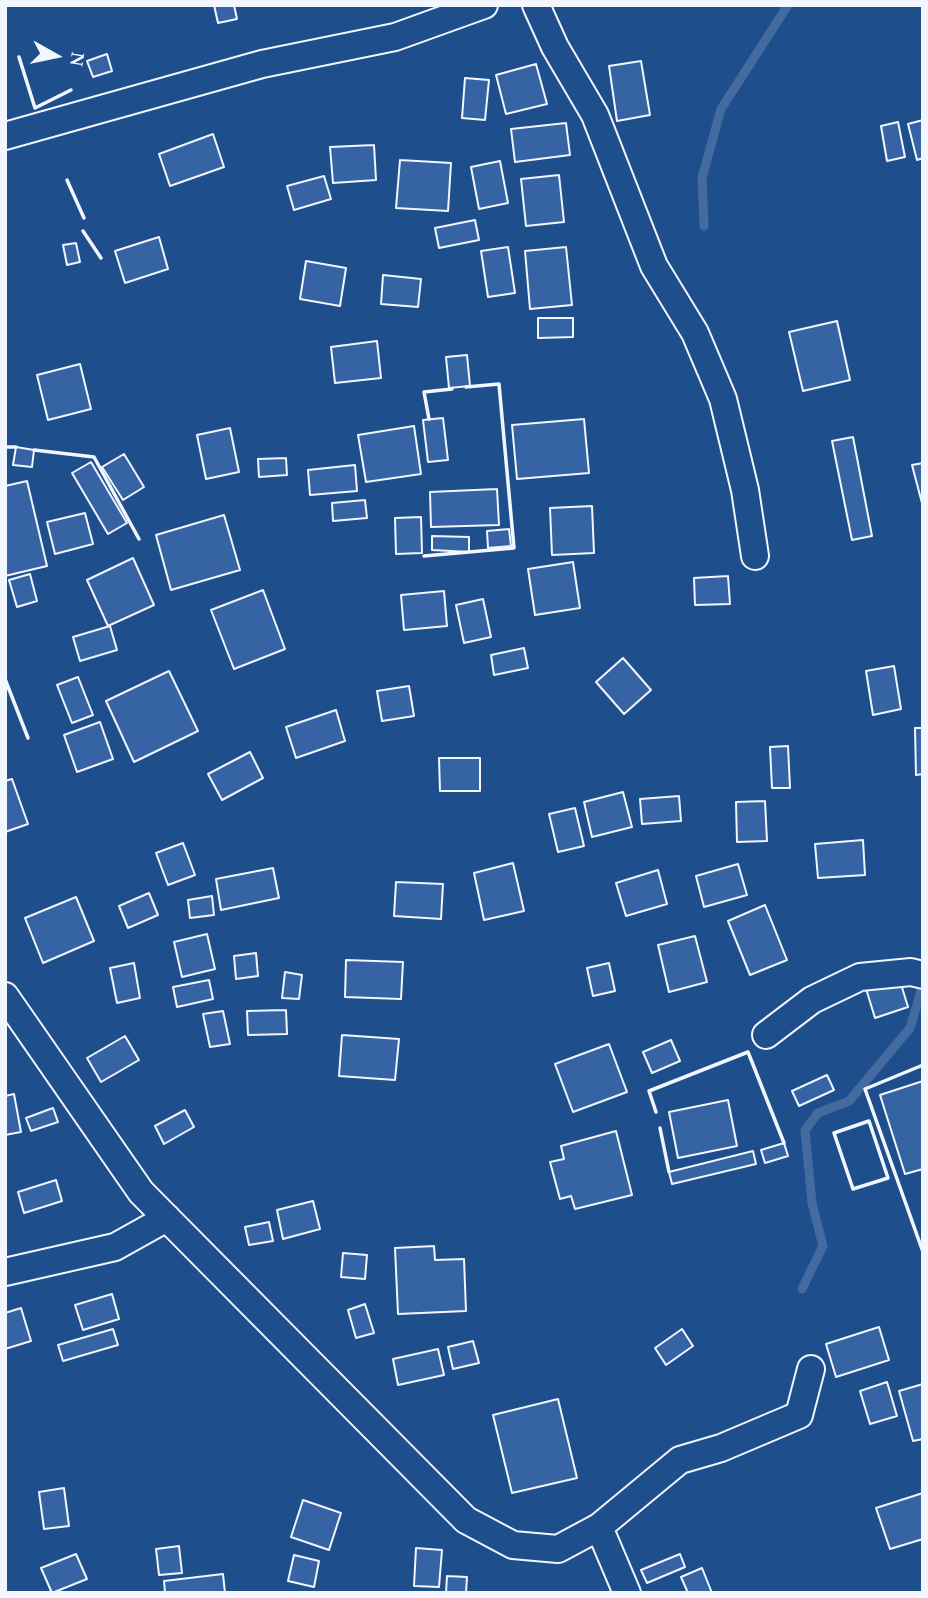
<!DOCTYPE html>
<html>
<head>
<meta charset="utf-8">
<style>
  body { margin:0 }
  #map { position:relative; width:928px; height:1598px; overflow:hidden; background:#1f4e8c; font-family:Georgia,serif }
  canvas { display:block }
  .frame { position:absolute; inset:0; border:7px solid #f2f6ff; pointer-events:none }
  .north { position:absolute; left:21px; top:21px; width:70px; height:70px; -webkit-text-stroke:5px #1f4e8c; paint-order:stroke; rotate:99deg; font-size:19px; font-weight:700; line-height:28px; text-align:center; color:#f2f6ff }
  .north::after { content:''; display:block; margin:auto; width:24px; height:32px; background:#f2f6ff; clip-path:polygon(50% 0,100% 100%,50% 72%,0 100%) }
</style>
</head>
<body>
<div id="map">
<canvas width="928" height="1598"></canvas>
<div class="frame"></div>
<div class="north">N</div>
</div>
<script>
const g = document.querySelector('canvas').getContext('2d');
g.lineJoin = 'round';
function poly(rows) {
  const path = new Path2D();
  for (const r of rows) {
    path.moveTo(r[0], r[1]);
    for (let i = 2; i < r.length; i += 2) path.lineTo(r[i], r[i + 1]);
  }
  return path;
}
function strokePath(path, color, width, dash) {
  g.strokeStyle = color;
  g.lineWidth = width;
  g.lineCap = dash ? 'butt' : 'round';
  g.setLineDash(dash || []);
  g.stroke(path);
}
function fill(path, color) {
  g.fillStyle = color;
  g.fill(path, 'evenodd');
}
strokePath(poly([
  [704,226,702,178,721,109,788,5],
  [802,1289,823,1246,812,1203,805,1130,818,1113,849,1101,910,1028,923,984]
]), '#446ba0', 9);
const building = poly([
  [214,5,234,5,237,19,218,23,214,5],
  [107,54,112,71,93,77,87,61,107,54],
  [641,61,650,115,617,121,609,66,641,61],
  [536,64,547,104,506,114,496,75,536,64],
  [465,78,489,80,485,120,462,118,465,78],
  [923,120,923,158,917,160,908,124,923,120],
  [898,122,905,157,887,161,881,126,898,122],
  [566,123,570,155,515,162,511,129,566,123],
  [213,134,224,167,170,186,159,154,213,134],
  [374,145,376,180,333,183,330,147,374,145],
  [400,160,451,163,448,211,396,208,400,160],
  [500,161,508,203,479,209,471,167,500,161],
  [559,175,564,222,526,226,521,179,559,175],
  [324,176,331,199,294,210,287,186,324,176],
  [475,220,479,240,439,248,435,228,475,220],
  [159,237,168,269,125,283,115,251,159,237],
  [76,243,80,262,67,265,63,245,76,243],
  [508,247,515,293,488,297,481,251,508,247],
  [566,247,572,305,530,309,525,251,566,247],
  [306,261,346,268,340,306,300,299,306,261],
  [383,275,421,279,418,307,381,304,383,275],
  [538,318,573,318,573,337,538,338,538,318],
  [837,321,850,380,803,391,789,332,837,321],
  [377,341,381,378,335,383,331,347,377,341],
  [467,355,470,386,449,388,446,357,467,355],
  [80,364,91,409,48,420,37,375,80,364],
  [443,418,448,460,428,462,423,420,443,418],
  [584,419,589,473,517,479,512,425,584,419],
  [414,426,421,474,366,482,358,435,414,426],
  [230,428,239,472,206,479,197,435,230,428],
  [853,437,872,536,852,540,832,441,853,437],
  [16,447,34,450,32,467,13,465,16,447],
  [124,454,144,487,123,500,102,467,124,454],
  [286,458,287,475,259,477,258,459,286,458],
  [91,462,127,523,108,534,72,473,91,462],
  [923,463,923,507,912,465,923,463],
  [355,465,357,491,310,495,308,470,355,465],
  [27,481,47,566,5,576,5,486,27,481],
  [497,489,499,525,431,527,430,492,497,489],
  [365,500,367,518,333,521,332,503,365,500],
  [592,506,594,553,552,555,550,508,592,506],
  [85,513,93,544,55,554,47,522,85,513],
  [224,515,240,570,171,590,156,535,224,515],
  [421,517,422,553,396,554,395,518,421,517],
  [509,529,511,546,488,548,487,531,509,529],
  [432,536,469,537,469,552,432,550,432,536],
  [133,558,154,605,108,626,87,580,133,558],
  [573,562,580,608,535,615,528,569,573,562],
  [30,574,37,601,17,607,9,580,30,574],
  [728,576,730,604,695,605,694,578,728,576],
  [263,590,285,649,234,669,211,610,263,590],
  [444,591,447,626,404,630,401,595,444,591],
  [483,599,491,637,464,643,456,605,483,599],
  [110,626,117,650,80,661,73,637,110,626],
  [524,648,528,668,494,675,491,655,524,648],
  [623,658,651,690,624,714,596,682,623,658],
  [894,666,901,709,873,715,866,671,894,666],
  [169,671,198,731,134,762,106,701,169,671],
  [78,677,93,715,72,723,57,685,78,677],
  [409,686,414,716,382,721,377,691,409,686],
  [336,710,345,741,296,758,286,727,336,710],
  [100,722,113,759,77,772,64,735,100,722],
  [915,728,923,728,923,774,916,775,915,728],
  [788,746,790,788,772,788,770,747,788,746],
  [250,752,263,778,222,800,208,774,250,752],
  [439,758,480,758,480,791,440,791,439,758],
  [12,779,28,824,5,832,5,781,12,779],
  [623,792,632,827,592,837,584,802,623,792],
  [679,796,681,821,642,824,640,799,679,796],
  [765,801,767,841,737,842,736,802,765,801],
  [575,808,584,846,558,852,549,814,575,808],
  [863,840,865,875,818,878,815,844,863,840],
  [183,843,195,875,168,885,156,853,183,843],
  [513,863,524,911,484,920,474,873,513,863],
  [738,864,747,895,704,907,696,876,738,864],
  [273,868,279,898,221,910,216,879,273,868],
  [658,870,667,904,626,916,616,883,658,870],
  [396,882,443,884,441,919,394,916,396,882],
  [149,893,158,915,128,928,119,906,149,893],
  [212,896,214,915,190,918,188,900,212,896],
  [76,897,94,941,43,963,25,918,76,897],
  [765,905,787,960,750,975,728,921,765,905],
  [207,934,215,969,182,977,174,942,207,934],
  [695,936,707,982,669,992,658,945,695,936],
  [256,953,258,976,236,979,234,956,256,953],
  [346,960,403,962,401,999,345,997,346,960],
  [134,963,140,998,117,1003,110,968,134,963],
  [609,963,615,991,593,996,587,968,609,963],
  [897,971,908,1007,875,1018,864,982,897,971],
  [285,972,302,975,299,999,282,998,285,972],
  [209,980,213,999,177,1007,173,987,209,980],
  [286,1010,287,1034,248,1035,247,1011,286,1010],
  [223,1011,230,1044,210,1047,203,1014,223,1011],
  [342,1035,399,1039,395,1080,339,1076,342,1035],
  [125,1036,139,1060,101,1082,87,1058,125,1036],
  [671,1040,680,1061,652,1073,643,1052,671,1040],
  [609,1044,627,1092,573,1112,555,1064,609,1044],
  [827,1075,834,1090,799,1106,792,1091,827,1075],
  [923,1081,923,1169,905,1174,880,1095,923,1081],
  [14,1094,21,1132,5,1135,5,1096,14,1094],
  [728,1100,737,1146,678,1158,669,1112,728,1100],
  [53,1108,58,1122,31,1131,26,1118,53,1108],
  [185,1110,194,1127,164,1144,155,1126,185,1110],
  [616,1131,632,1195,575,1209,571,1196,560,1199,550,1162,564,1159,561,1146,616,1131],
  [784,1143,788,1156,765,1163,761,1150,784,1143],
  [753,1151,756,1164,672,1184,669,1172,753,1151],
  [56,1180,62,1201,24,1213,18,1192,56,1180],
  [313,1201,320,1229,283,1239,277,1210,313,1201],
  [269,1222,273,1241,249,1245,245,1227,269,1222],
  [434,1246,435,1260,464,1259,466,1311,398,1314,395,1248,434,1246],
  [343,1253,367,1255,365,1279,341,1277,343,1253],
  [112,1294,119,1319,83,1330,75,1305,112,1294],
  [365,1304,374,1333,356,1338,348,1310,365,1304],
  [21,1308,31,1341,5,1349,5,1313,21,1308],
  [879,1327,889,1360,836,1377,826,1344,879,1327],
  [113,1329,118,1345,63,1361,58,1345,113,1329],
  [682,1329,693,1346,666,1365,655,1348,682,1329],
  [473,1341,479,1363,453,1369,448,1347,473,1341],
  [438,1349,444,1375,398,1385,393,1359,438,1349],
  [887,1382,897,1416,870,1424,860,1391,887,1382],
  [923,1384,923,1439,913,1441,899,1391,923,1384],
  [558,1399,577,1478,512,1493,493,1415,558,1399],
  [64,1488,69,1526,44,1529,39,1492,64,1488],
  [923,1493,923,1539,890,1549,876,1508,923,1493],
  [303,1500,341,1513,329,1550,291,1537,303,1500],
  [179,1546,182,1573,159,1575,156,1549,179,1546],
  [416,1548,442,1550,439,1587,414,1586,416,1548],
  [76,1554,87,1579,52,1593,41,1568,76,1554],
  [680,1554,685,1567,647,1583,641,1570,680,1554],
  [294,1555,319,1561,314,1587,288,1581,294,1555],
  [702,1568,712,1593,688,1593,681,1577,702,1568],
  [223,1574,225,1593,165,1593,164,1581,223,1574],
  [447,1576,467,1577,466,1593,446,1593,447,1576]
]);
fill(building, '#3563a3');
strokePath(building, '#f2f6ff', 2);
const street = poly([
  [536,5,555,47,595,115,654,266,695,333,723,399,745,490,755,556],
  [5,136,262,64,395,37,484,5],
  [5,996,141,1192,466,1520,513,1545,558,1549,599,1527,627,1593],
  [766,1035,812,1000,860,977,911,972,923,975],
  [5,1272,115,1247,167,1218],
  [599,1527,680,1460,721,1448,799,1415,811,1369]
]);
strokePath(street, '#f2f6ff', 30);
strokePath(street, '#1f4e8c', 26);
strokePath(poly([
  [19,57,35,108,71,90],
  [67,180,84,218],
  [83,231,101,258],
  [429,419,424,392,452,389],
  [5,447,16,447],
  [34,450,94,457,139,539],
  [424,556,514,548,499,384,466,387],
  [5,679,28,738],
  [923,1065,865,1089,923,1252],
  [656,1112,649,1091,748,1052,784,1143],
  [869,1121,888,1178,853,1189,834,1133,869,1121],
  [660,1128,669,1172]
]), '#f2f6ff', 3.5);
</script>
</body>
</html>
